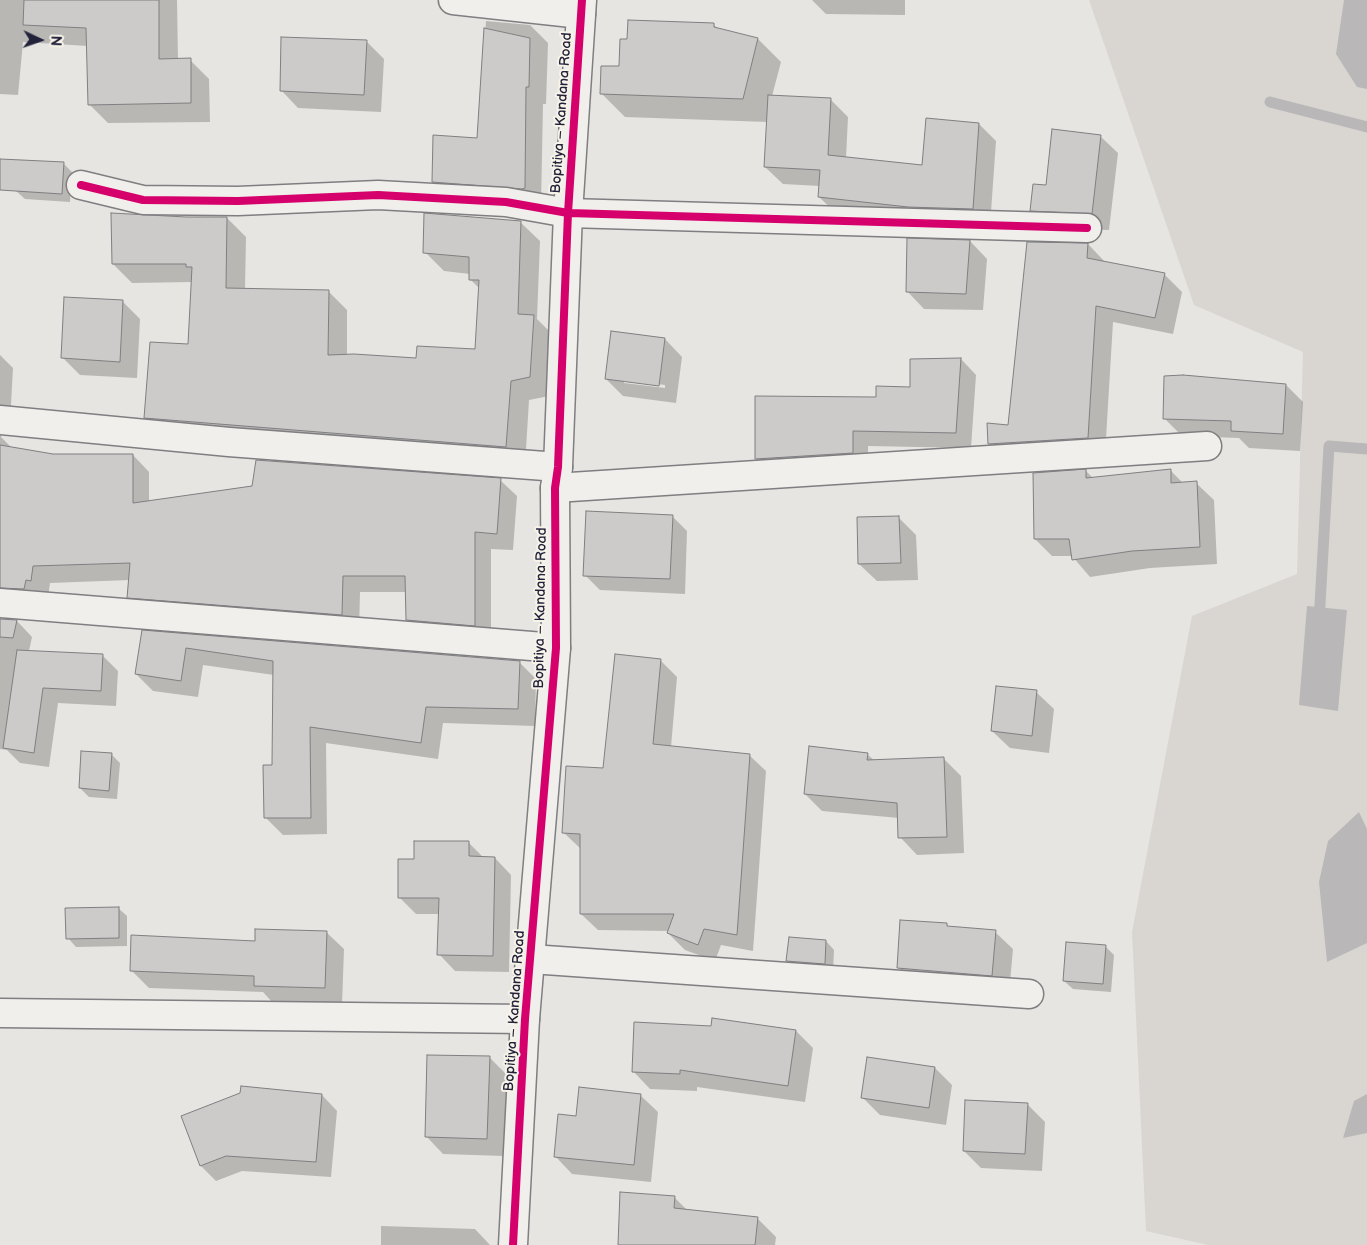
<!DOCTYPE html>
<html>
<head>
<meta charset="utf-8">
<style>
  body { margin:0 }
  #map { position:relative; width:1367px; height:1245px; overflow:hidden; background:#e7e5e1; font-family:"Balsamiq Sans",sans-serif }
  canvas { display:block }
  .north { position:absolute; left:15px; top:15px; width:50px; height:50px; -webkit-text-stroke:4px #f7f3e8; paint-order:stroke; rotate:93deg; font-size:14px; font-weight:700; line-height:20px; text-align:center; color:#22223b }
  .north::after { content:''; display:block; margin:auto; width:18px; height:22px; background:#22223b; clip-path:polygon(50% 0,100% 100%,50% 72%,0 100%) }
</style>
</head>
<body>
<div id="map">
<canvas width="1367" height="1245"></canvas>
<div class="north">N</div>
</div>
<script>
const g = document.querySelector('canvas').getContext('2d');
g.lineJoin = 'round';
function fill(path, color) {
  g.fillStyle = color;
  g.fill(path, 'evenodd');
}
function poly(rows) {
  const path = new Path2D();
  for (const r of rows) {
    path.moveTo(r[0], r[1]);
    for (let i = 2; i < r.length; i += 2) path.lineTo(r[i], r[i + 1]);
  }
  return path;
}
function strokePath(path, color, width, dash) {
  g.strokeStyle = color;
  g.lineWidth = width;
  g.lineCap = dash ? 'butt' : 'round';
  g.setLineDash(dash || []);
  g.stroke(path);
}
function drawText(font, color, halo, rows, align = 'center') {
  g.font = font + ' "Balsamiq Sans",sans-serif';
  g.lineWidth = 4;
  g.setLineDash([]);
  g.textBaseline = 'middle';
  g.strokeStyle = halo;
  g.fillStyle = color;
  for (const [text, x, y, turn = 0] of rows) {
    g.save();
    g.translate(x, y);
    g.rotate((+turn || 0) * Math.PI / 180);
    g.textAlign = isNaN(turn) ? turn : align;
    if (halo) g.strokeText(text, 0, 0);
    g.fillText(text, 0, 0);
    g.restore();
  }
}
fill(poly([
  [1089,0,1367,0,1367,1245,1208,1245,1146,1231,1132,932,1192,616,1297,574,1303,352,1194,305]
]), '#d9d6d2');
fill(poly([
  [1344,0,1367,0,1367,89,1357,87,1336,54],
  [1307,606,1347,610,1338,711,1299,705],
  [1359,812,1367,829,1367,943,1327,962,1319,882,1328,841],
  [1367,1094,1367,1133,1343,1138,1354,1101]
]), '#bab7b8');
fill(poly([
  [0,0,177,0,178,60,190,60,209,79,210,122,108,123,89,104,88,46,23,42,18,95,0,94],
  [812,0,905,0,905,15,826,14],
  [486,21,530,25,548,43,546,104,543,104,541,205,451,199,433,182,478,139],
  [713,24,719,30,758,39,781,62,772,96,831,100,848,117,846,158,924,166,979,124,996,141,990,226,837,214,819,197,820,186,783,184,765,167,768,122,625,117,602,94,620,68],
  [367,42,384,59,381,112,298,108,281,90],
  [1100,136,1118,153,1109,230,1049,228,1032,210,1047,186],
  [63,163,72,172,70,202,25,199,16,191],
  [227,218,246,237,245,289,328,291,347,310,347,356,418,359,477,350,480,289,470,279,470,274,444,271,425,252,520,222,540,241,537,319,553,335,549,396,529,400,525,466,164,437,145,418,189,346,192,282,132,283,113,264,186,219],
  [970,241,987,259,983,310,924,309,907,291],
  [1028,243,1088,244,1105,262,1164,274,1182,292,1173,334,1113,322,1105,455,1006,461,989,444,1010,426],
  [122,301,140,319,137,378,80,375,63,358],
  [665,339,682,357,676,403,623,396,606,379],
  [624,380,665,385,665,388,624,383],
  [0,355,13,368,10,423,4,427,1,437,12,448,53,455,133,455,149,472,149,502,500,480,517,496,513,550,491,549,491,642,424,637,407,620,407,592,360,592,359,631,145,614,128,597,130,580,50,583,48,597,0,591],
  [961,359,976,375,971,448,868,446,868,468,771,474,756,459,756,397,878,398,912,388],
  [1286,385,1303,402,1300,451,1249,448,1239,438,1182,436,1165,419],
  [1170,470,1184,484,1196,483,1214,500,1217,564,1150,568,1090,577,1072,556,1052,556,1035,539,1086,471,1093,478],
  [672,516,687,531,685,594,600,590,585,575],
  [899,518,916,535,918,580,877,581,859,564],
  [0,619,17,621,32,637,29,651,102,655,118,671,116,706,58,703,49,767,20,763,7,750,0,749],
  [143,631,519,662,536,679,535,726,443,723,438,759,326,743,327,834,283,835,266,818,274,766,274,675,203,665,198,697,153,691,136,674],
  [660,660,677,677,671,747,749,755,766,771,753,951,721,945,715,961,685,950,668,933,669,931,598,930,581,914,581,849,563,832,604,770],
  [1036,692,1054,709,1049,753,1010,748,992,731],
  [111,754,120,763,117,799,89,797,80,788],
  [867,754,875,761,943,758,961,776,964,853,917,855,900,837,899,818,822,811,805,794],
  [469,843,484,858,495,858,511,875,509,972,455,971,439,954,440,914,416,914,399,897,416,861],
  [118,908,127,916,127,946,76,947,68,938],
  [947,925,950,928,995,932,1013,949,1009,993,915,985,898,967],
  [326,932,344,949,342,1005,273,1003,263,992,149,988,131,970,256,942],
  [826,941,834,950,833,972,796,969,787,961],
  [1105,946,1114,955,1111,992,1073,989,1064,981],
  [796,1031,813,1048,805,1102,697,1087,697,1091,650,1089,633,1071],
  [489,1057,507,1075,504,1156,443,1154,426,1136],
  [935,1068,952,1085,946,1125,880,1115,863,1098],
  [322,1095,337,1111,331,1177,242,1171,216,1181,201,1166],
  [640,1095,658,1112,651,1182,572,1174,555,1156],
  [1027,1104,1045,1122,1042,1171,981,1168,964,1151],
  [674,1197,688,1211,757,1218,776,1237,775,1245,619,1245],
  [381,1226,475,1229,490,1245,381,1245]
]), '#0003');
strokePath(poly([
  [1270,102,1367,127],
  [1319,622,1329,446,1367,449]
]), '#bab7b8', 11);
const building = poly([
  [24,0,159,0,159,59,191,58,191,103,88,105,86,28,23,25,24,0],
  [628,20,714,23,714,27,758,38,743,99,600,94,601,66,619,66,620,39,627,39,628,20],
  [484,28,530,38,529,87,526,87,525,188,522,189,432,182,433,135,477,138,484,28],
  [281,37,367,40,364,95,280,91,281,37],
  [768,95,831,98,828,155,922,165,926,118,979,123,973,209,908,207,818,197,820,170,764,167,768,95],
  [1052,129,1101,135,1092,214,1030,211,1033,184,1046,185,1052,129],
  [0,159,64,162,62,194,0,190,0,159],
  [111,213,186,217,227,217,226,288,329,290,328,355,354,354,416,358,417,346,475,349,479,280,469,280,469,257,423,253,424,213,521,221,518,314,534,315,530,377,511,381,506,447,144,418,150,342,188,344,192,267,186,267,186,264,112,264,111,213],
  [907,238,970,240,966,294,906,292,907,238],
  [1027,242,1088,243,1087,258,1165,273,1155,318,1096,306,1088,438,988,444,987,423,1008,425,1027,242],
  [64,297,123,300,120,362,61,358,64,297],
  [611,331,665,338,659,386,605,379,611,331],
  [961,358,956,433,853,431,853,453,755,459,755,396,876,397,876,386,910,387,910,359,961,358],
  [1183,375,1286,384,1283,434,1231,431,1231,421,1163,419,1164,376,1183,375],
  [0,445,53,454,133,454,133,503,252,486,256,460,501,478,497,534,475,532,475,626,406,620,405,576,343,576,342,615,127,598,130,563,33,566,31,581,26,580,24,589,0,588,0,445],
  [1086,469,1086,478,1171,469,1171,483,1197,481,1200,547,1132,551,1072,560,1069,539,1034,539,1033,473,1086,469],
  [586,511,673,515,670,579,583,576,586,511],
  [899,516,901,563,858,564,857,517,899,516],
  [0,619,17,620,13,638,0,637,0,619],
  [142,630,520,661,518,709,426,707,421,743,310,727,311,818,264,818,263,765,272,765,273,661,186,648,181,681,135,674,142,630],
  [17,650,103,654,101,691,43,688,34,753,3,748,17,650],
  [615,654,661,659,653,744,750,754,737,935,704,929,698,945,667,933,674,914,580,914,580,834,562,833,566,766,603,768,615,654],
  [996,686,1037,690,1032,736,991,731,996,686],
  [809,746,868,753,867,760,944,757,947,837,898,838,897,803,804,794,809,746],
  [81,751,112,753,109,791,79,788,81,751],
  [414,841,469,841,469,856,495,857,493,956,437,955,439,898,398,898,398,859,414,859,414,841],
  [119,907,119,938,66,939,65,908,119,907],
  [900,920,947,923,947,926,996,930,992,976,897,968,900,920],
  [255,929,327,931,325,988,254,986,254,976,130,971,131,935,255,941,255,929],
  [789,937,826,940,825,964,786,961,789,937],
  [1066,942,1106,945,1103,984,1063,981,1066,942],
  [712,1018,796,1030,788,1086,680,1070,680,1074,632,1072,634,1022,711,1026,712,1018],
  [427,1055,490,1056,487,1139,425,1137,427,1055],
  [867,1057,935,1067,929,1108,861,1098,867,1057],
  [241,1086,322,1094,316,1162,226,1156,200,1166,181,1116,240,1093,241,1086],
  [579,1087,641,1094,634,1165,554,1157,558,1114,576,1116,579,1087],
  [965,1100,1028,1103,1025,1154,963,1151,965,1100],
  [620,1192,675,1196,674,1208,758,1217,755,1245,618,1245,620,1192]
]);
fill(building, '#cdcbc9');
strokePath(building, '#7f7e81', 1);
const street = poly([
  [453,0,581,14],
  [81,185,143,200,238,201,378,195,506,202,568,213,1087,228],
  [0,420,229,442,558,467],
  [555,488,1207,446],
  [0,603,556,648],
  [531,959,1029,994],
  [0,1013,525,1019]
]);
const secondary = poly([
  [513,1245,525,1019,556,648,555,488,558,467,568,213,582,0]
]);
strokePath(street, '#7f7e81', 31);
strokePath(secondary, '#7f7e81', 31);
strokePath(street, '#f0efeb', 28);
strokePath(secondary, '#f0efeb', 28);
strokePath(poly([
  [81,185,143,200,238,201,378,195,506,202,568,213,1087,228],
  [513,1245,525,1019,556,648,555,488,558,467,568,213,582,0]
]), '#d6006c', 8);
drawText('14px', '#22223b', '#f7f3e8', [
  ["Bopitiya – Kandana Road",562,113,-86],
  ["Bopitiya – Kandana Road",541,608,-89],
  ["Bopitiya – Kandana Road",515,1011,-86]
]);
</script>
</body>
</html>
